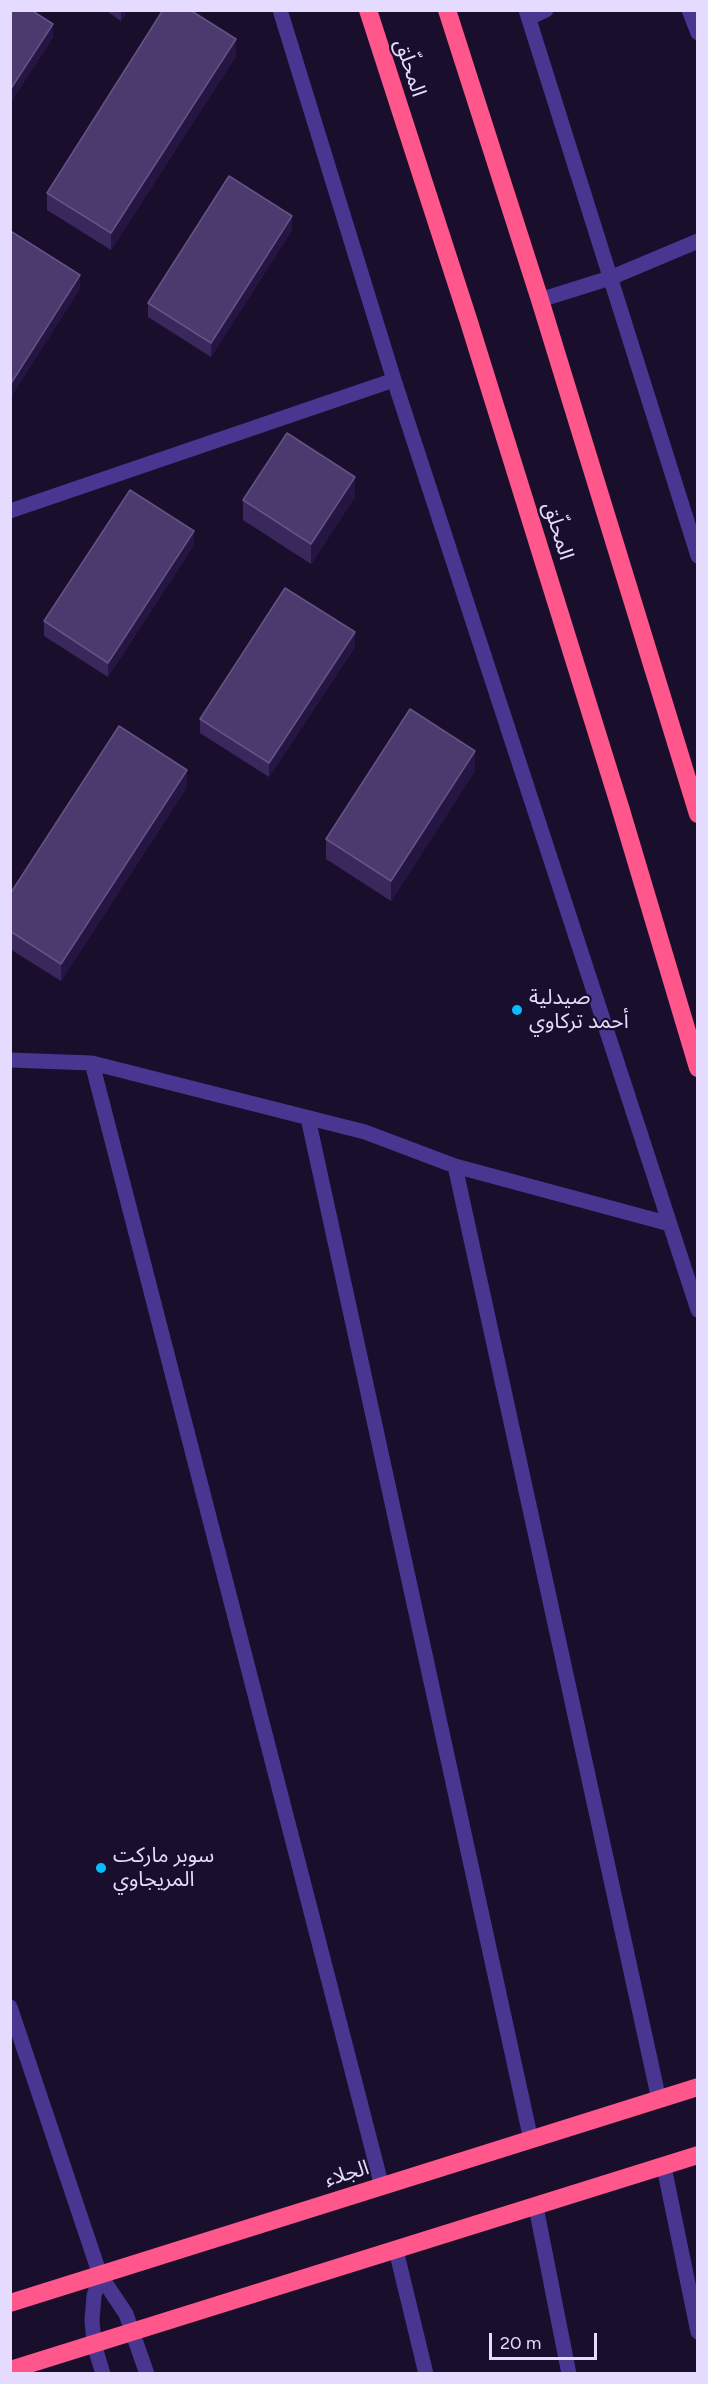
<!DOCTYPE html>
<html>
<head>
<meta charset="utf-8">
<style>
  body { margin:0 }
  #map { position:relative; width:708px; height:2384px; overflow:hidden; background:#190f2d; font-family:Figtree,sans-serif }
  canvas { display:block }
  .frame { position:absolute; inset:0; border:12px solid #e5dbff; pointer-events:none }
  .scale { position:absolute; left:489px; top:2333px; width:108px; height:27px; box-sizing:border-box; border:3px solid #e5dbff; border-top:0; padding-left:8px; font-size:18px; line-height:21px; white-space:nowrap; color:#e5dbff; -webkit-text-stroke:4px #190f2d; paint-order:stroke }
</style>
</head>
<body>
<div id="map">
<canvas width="708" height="2384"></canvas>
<div class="frame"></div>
<div class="scale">20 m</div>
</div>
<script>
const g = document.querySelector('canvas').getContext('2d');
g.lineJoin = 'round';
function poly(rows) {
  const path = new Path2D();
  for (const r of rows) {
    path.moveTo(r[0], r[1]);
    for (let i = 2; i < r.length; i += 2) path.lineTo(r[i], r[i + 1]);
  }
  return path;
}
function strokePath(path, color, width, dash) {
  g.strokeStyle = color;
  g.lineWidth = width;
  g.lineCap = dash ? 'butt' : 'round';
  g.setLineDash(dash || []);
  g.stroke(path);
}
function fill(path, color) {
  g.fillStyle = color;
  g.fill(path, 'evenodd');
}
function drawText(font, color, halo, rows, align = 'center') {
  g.font = font + ' Figtree,"Noto Sans Arabic",sans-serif';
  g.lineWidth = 4.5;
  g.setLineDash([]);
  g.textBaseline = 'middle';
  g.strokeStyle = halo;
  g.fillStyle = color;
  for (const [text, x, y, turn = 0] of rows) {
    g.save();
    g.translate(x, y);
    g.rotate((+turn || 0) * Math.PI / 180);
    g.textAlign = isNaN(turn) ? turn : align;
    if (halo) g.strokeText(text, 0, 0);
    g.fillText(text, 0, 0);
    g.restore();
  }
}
strokePath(poly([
  [280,10,394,380,698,1310],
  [526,10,698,556],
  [689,10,698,33],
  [529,18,546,10],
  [540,300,610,278,698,241],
  [10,511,394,380],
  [10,1060,92,1063,365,1132,455,1166,670,1224],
  [92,1063,382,2187],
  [308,1118,531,2140],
  [455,1166,659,2100],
  [10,2007,100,2275,126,2314,147,2374],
  [664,2167,698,2332],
  [536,2207,569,2374],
  [396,2250,426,2374],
  [100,2275,94,2296,92,2320,94,2344,103,2374]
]), '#483690', 15);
strokePath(poly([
  [368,10,469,322,620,807,698,1068],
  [447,10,540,300,698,814],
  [10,2303,698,2087],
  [10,2370,698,2155]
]), '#ff568b', 18);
fill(poly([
  [105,10,128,10,121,21],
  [236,56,111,250,47,210,47,193],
  [292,230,211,357,148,317,148,303],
  [355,497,311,564,243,520,243,500],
  [194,545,108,677,44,636,44,621],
  [355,647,269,777,200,733,200,719],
  [475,771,391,901,326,859,326,839],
  [187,787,61,981,10,949,10,894]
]), '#3a275c');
fill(poly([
  [128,10,121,21,121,11],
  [53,24,53,38,10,104,10,90],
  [236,39,236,56,111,250,111,233],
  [292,216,292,230,211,357,211,343],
  [80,275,80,289,10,399,10,385],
  [355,477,355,497,311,564,311,544],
  [194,531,194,545,108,677,108,663],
  [355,632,355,647,269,777,269,763],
  [475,751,475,771,391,901,391,881],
  [187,770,187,787,61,981,61,964]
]), '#251542');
const building = poly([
  [10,10,31,10,53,24,10,90,10,10],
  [163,10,190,10,236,39,111,233,47,193,163,10],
  [229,176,292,216,211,343,148,303,229,176],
  [12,232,80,275,10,385,10,234,12,232],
  [287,433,355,477,311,544,243,500,287,433],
  [130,490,194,531,108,663,44,621,130,490],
  [285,588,355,632,269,763,200,719,285,588],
  [410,709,475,751,391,881,326,839,410,709],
  [119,726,187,770,61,964,10,931,10,894,119,726]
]);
fill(building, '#4c3a6e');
strokePath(building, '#645384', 1.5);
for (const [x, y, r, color] of [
  [517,1010,6,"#07bdff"],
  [101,1868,6,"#07bdff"]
]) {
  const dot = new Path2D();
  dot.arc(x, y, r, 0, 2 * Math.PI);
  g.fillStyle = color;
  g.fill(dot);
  strokePath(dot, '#190f2d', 2);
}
drawText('21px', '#e5dbff', '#190f2d', [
  ["المحلّق",410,68,72],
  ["المحلّق",558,531,73],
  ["الجلاء",347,2174,-17]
]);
drawText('21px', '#e5dbff', '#190f2d', [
  ["صيدلية",529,998],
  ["أحمد تركاوي",529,1022],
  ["سوبر ماركت",113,1856],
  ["المريجاوي",113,1880]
], 'left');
</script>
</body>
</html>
